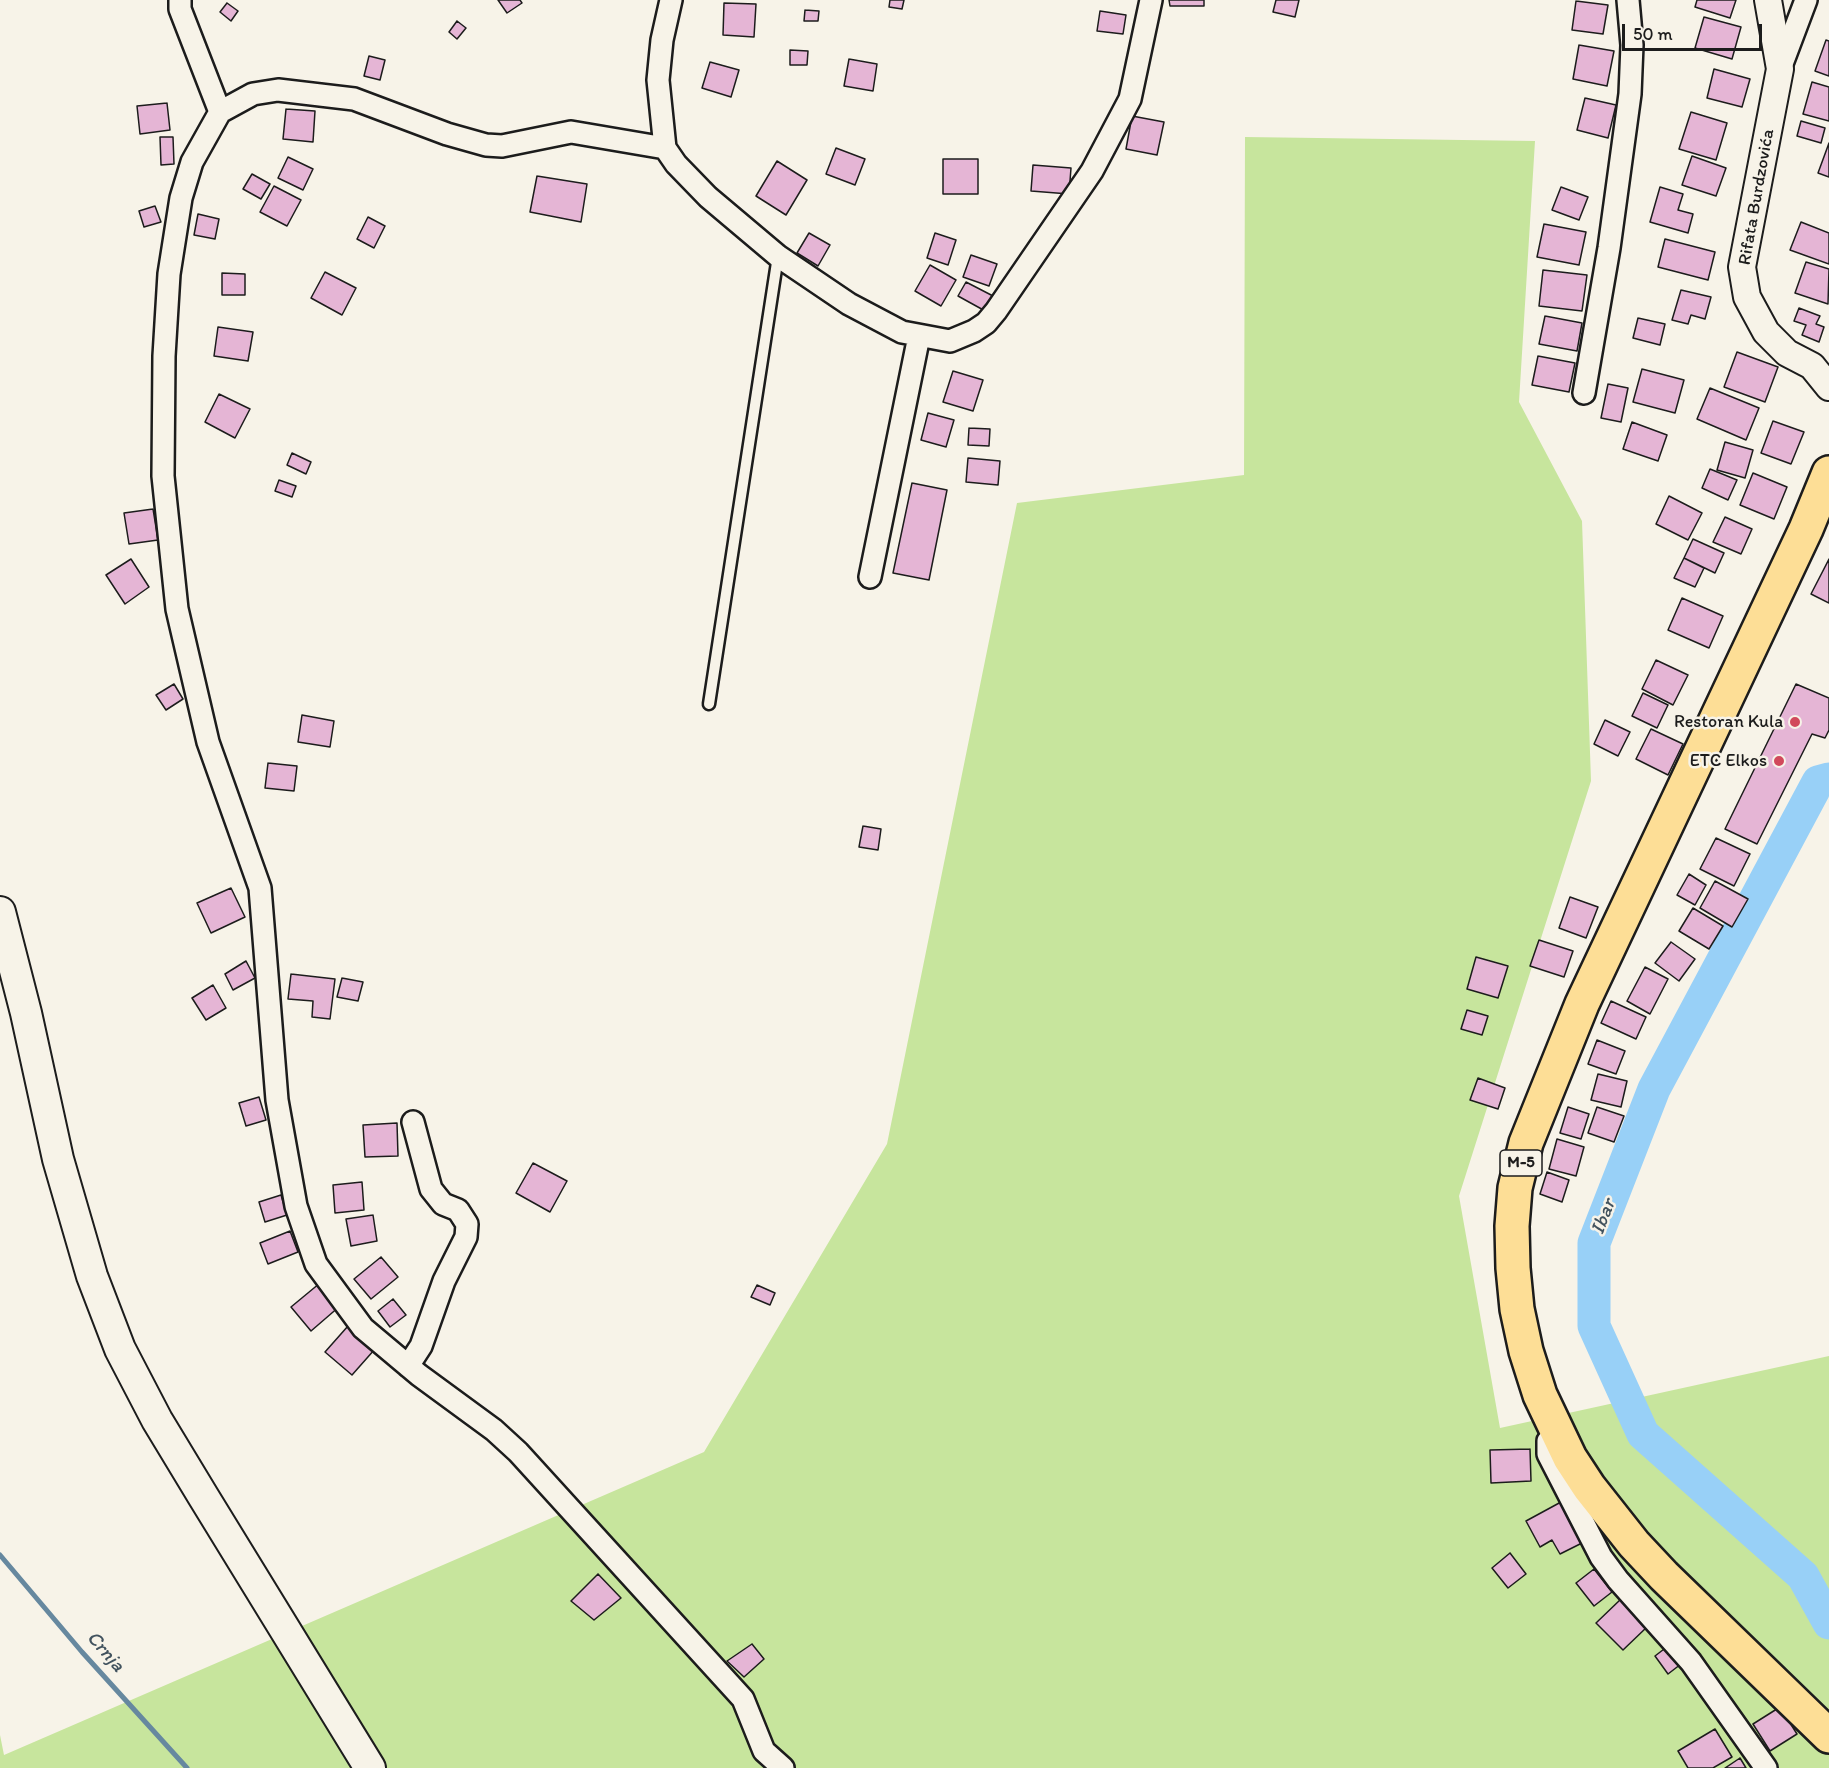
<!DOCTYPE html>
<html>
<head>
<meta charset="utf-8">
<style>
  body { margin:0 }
  #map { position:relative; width:1829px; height:1768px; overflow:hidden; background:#f7f3e8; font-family:Itim,sans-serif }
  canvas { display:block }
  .scale { position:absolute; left:1622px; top:24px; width:140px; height:27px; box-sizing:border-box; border:3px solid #1c1c1c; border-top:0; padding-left:8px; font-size:18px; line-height:21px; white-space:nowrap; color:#1c1c1c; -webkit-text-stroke:4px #f7f3e8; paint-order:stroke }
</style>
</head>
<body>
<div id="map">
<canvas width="1829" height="1768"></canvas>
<div class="scale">50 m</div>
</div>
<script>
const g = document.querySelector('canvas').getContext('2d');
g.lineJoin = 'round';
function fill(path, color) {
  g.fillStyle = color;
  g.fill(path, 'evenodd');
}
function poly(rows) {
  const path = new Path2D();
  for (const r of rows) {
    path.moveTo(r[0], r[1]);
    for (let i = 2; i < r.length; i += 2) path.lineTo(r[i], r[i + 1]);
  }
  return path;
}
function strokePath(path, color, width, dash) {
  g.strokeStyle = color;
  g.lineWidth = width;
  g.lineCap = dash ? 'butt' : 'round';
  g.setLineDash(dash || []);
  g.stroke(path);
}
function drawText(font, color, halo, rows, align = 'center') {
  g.font = font + ' Itim,sans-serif';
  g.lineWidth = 5;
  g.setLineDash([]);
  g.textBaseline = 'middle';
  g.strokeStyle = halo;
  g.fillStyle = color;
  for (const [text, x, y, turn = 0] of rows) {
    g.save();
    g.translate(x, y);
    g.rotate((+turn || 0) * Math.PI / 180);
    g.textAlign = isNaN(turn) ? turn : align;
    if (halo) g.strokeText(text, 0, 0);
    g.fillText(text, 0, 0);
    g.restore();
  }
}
fill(poly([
  [1245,137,1535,141,1519,402,1582,521,1591,781,1459,1196,1500,1428,1829,1356,1829,1768,0,1768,0,1735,4,1755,704,1452,887,1144,1017,503,1244,475]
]), '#c7e59d');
strokePath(poly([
  [0,1555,82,1652,187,1768]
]), '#66889f', 5);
strokePath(poly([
  [1829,779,1818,782,1654,1089,1594,1243,1594,1326,1643,1434,1803,1576,1829,1623]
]), '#98d0f7', 33);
const building = poly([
  [498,0,520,0,522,3,507,13,498,0],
  [890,0,904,0,902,9,889,7,890,0],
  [1169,0,1204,0,1204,6,1170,6,1169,0],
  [1276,0,1299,0,1295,17,1273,12,1276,0],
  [1697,0,1736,0,1730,18,1695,7,1697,0],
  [1576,1,1608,5,1603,34,1572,30,1576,1],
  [227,3,238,11,231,21,220,12,227,3],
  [724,3,756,4,754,37,723,35,724,3],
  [805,10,819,11,818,21,804,21,805,10],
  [1100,11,1126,15,1123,34,1097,31,1100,11],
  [1704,17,1741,27,1732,59,1695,48,1704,17],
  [457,21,466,28,457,39,449,32,457,21],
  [1826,40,1829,41,1829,76,1815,71,1826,40],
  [1579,45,1614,51,1607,86,1573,79,1579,45],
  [790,50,808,51,807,65,790,65,790,50],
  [369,56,385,60,380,80,364,76,369,56],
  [849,59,877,64,873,91,844,86,849,59],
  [710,62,739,70,731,97,702,88,710,62],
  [1714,69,1750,79,1742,107,1707,98,1714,69],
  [1812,82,1829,87,1829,121,1803,114,1812,82],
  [1585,98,1616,105,1608,138,1577,130,1585,98],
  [167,103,170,130,140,134,137,106,167,103],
  [286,109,315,111,313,142,283,139,286,109],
  [1691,112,1727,123,1716,160,1679,149,1691,112],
  [1132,116,1164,122,1157,155,1126,149,1132,116],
  [1801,121,1825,128,1821,143,1797,136,1801,121],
  [160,137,173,137,174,164,161,165,160,137],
  [1829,143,1829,177,1818,173,1829,143],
  [836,148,865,159,855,185,826,174,836,148],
  [1692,156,1726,168,1716,196,1682,185,1692,156],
  [288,157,313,169,303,190,278,178,288,157],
  [943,159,978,159,978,194,943,194,943,159],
  [777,161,807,180,786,215,756,196,777,161],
  [1033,165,1071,168,1069,194,1031,191,1033,165],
  [252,174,270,184,261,199,243,189,252,174],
  [537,176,587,184,581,222,530,212,537,176],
  [274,186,301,200,287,226,260,212,274,186],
  [1561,187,1588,197,1579,220,1552,210,1561,187],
  [1660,187,1683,194,1678,210,1693,214,1688,233,1650,222,1660,187],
  [155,206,161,222,144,227,139,211,155,206],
  [198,214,219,219,215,239,194,235,198,214],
  [368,217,385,226,374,248,357,239,368,217],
  [1801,222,1829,233,1829,264,1790,250,1801,222],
  [1544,224,1586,232,1579,265,1537,257,1544,224],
  [809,233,830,245,818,266,797,253,809,233],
  [935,233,956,240,948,265,927,258,935,233],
  [1665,239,1715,252,1708,280,1658,267,1665,239],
  [971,255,997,264,989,286,963,277,971,255],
  [1806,262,1829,269,1828,304,1795,293,1806,262],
  [930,265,956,280,941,306,915,291,930,265],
  [1543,270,1587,275,1582,311,1539,306,1543,270],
  [325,272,356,288,342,315,311,298,325,272],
  [222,273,245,274,245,295,222,295,222,273],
  [966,282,995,297,987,312,958,296,966,282],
  [1681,290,1711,297,1705,319,1691,315,1688,324,1672,320,1681,290],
  [1799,308,1820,316,1816,324,1824,327,1819,342,1802,335,1806,325,1794,321,1799,308],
  [1545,316,1582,323,1577,351,1539,344,1545,316],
  [1638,318,1665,324,1660,345,1633,338,1638,318],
  [218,327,253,332,248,361,214,356,218,327],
  [1737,352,1778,367,1765,402,1724,387,1737,352],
  [1538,356,1575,363,1569,392,1532,385,1538,356],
  [1642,369,1684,380,1675,413,1633,402,1642,369],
  [953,371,983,380,973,411,943,402,953,371],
  [1608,384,1628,388,1621,422,1601,418,1608,384],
  [1710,388,1759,408,1746,440,1697,419,1710,388],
  [219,394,250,409,235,438,205,422,219,394],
  [928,413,954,420,946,447,921,440,928,413],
  [1773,421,1804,432,1791,464,1761,453,1773,421],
  [1632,422,1667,435,1658,461,1623,449,1632,422],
  [969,428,990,429,989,446,968,445,969,428],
  [1725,442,1753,450,1745,478,1717,470,1725,442],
  [292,453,311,462,306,474,287,465,292,453],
  [968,458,1000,461,998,485,966,482,968,458],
  [1710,469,1737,480,1728,500,1702,488,1710,469],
  [1753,473,1787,487,1774,519,1740,505,1753,473],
  [279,480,296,486,292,497,275,491,279,480],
  [912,483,947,490,929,580,893,573,912,483],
  [1669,496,1702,513,1688,540,1656,524,1669,496],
  [153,509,158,540,129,544,124,513,153,509],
  [1725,517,1752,529,1741,554,1713,542,1725,517],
  [1693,539,1724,553,1715,573,1684,558,1693,539],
  [1684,558,1704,568,1695,587,1674,578,1684,558],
  [131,559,149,587,125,604,106,575,131,559],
  [1829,559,1829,603,1811,594,1829,559],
  [1682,598,1723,616,1709,648,1668,630,1682,598],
  [1656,660,1688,675,1673,705,1642,689,1656,660],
  [174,684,183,699,166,710,156,695,174,684],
  [1796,684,1829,698,1829,730,1825,738,1812,734,1757,844,1725,829,1796,684],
  [1643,693,1668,705,1657,728,1632,716,1643,693],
  [302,715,334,721,330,747,298,742,302,715],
  [1605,720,1630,732,1618,756,1594,744,1605,720],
  [1651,729,1683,744,1668,775,1636,759,1651,729],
  [268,763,297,766,294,791,265,788,268,763],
  [863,826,881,829,878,850,859,847,863,826],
  [1716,838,1750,854,1734,886,1700,869,1716,838],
  [1689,874,1706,885,1695,905,1677,895,1689,874],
  [1715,881,1748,899,1732,927,1700,908,1715,881],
  [231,888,245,917,211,933,197,903,231,888],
  [1570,897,1598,907,1586,938,1559,928,1570,897],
  [1693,908,1723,926,1709,949,1679,931,1693,908],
  [1539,940,1573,951,1564,977,1530,966,1539,940],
  [1671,942,1695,959,1679,981,1655,963,1671,942],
  [1476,957,1508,966,1498,998,1467,989,1476,957],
  [246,961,255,978,233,990,225,974,246,961],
  [1645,967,1668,979,1650,1014,1627,1001,1645,967],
  [291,974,335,979,330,1019,312,1017,313,1001,288,999,291,974],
  [342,978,363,982,358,1001,337,997,342,978],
  [213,985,226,1008,206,1020,192,998,213,985],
  [1611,1001,1646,1017,1636,1039,1601,1023,1611,1001],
  [1467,1010,1488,1016,1482,1035,1461,1029,1467,1010],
  [1597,1040,1625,1051,1616,1074,1588,1064,1597,1040],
  [1598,1074,1627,1081,1621,1107,1591,1100,1598,1074],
  [1478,1078,1505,1088,1498,1109,1470,1100,1478,1078],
  [259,1097,266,1120,246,1126,239,1103,259,1097],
  [1568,1107,1589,1114,1581,1139,1560,1133,1568,1107],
  [1597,1107,1624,1116,1614,1142,1588,1133,1597,1107],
  [397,1123,398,1156,365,1157,363,1125,397,1123],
  [1557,1139,1584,1147,1576,1176,1549,1169,1557,1139],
  [533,1163,567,1181,550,1212,516,1193,533,1163],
  [1547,1172,1569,1180,1562,1202,1540,1194,1547,1172],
  [362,1182,364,1210,335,1213,333,1185,362,1182],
  [281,1195,287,1215,265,1222,259,1202,281,1195],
  [373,1215,377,1241,351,1246,346,1219,373,1215],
  [290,1231,298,1252,268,1264,260,1243,290,1231],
  [381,1257,398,1277,371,1299,354,1279,381,1257],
  [320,1283,340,1306,311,1331,291,1307,320,1283],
  [757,1285,775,1293,770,1305,751,1297,757,1285],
  [393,1299,406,1315,390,1327,378,1311,393,1299],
  [348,1326,375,1349,352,1375,325,1352,348,1326],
  [1530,1449,1531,1481,1491,1483,1490,1450,1530,1449],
  [1561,1502,1582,1543,1560,1554,1552,1540,1540,1547,1526,1521,1561,1502],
  [1510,1553,1526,1574,1508,1588,1492,1568,1510,1553],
  [1594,1569,1612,1592,1594,1606,1576,1583,1594,1569],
  [598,1574,621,1598,594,1620,571,1601,598,1574],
  [1621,1599,1647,1627,1623,1650,1596,1623,1621,1599],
  [752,1644,764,1659,744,1677,727,1661,752,1644],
  [1668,1646,1681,1664,1668,1674,1655,1656,1668,1646],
  [1780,1707,1797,1734,1770,1751,1753,1724,1780,1707],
  [1715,1729,1732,1757,1713,1768,1688,1768,1678,1751,1715,1729],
  [1740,1758,1746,1768,1725,1768,1740,1758]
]);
fill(building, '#e5b5d5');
strokePath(building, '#1c1c1c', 1.5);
const service = poly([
  [709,704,778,256]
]);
const minor = poly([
  [180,0,180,9,220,112,192,162,181,198,169,274,164,356,163,476,177,609,208,742,260,888,277,1100,296,1206,316,1264,363,1328,419,1375,494,1430,518,1452,743,1699,764,1751,783,1768],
  [671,0,662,40,658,80,665,148,676,164,708,197,778,256,849,304,902,332,950,341,974,331,986,323,996,311,1092,171,1130,99,1151,0],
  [1780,69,1806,0],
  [220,112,253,94,278,90,354,99,447,134,486,145,502,146,571,132,665,148],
  [1584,393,1609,248,1630,94,1632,45,1628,0],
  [870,577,919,336],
  [408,1366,421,1346,444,1281,466,1237,467,1224,458,1210,443,1204,431,1189,413,1122],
  [1557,1433,1548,1441,1548,1454,1601,1557,1618,1580,1691,1662,1766,1768]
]);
const tertiary = poly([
  [1768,0,1780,69,1742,267,1747,297,1766,332,1787,353,1812,366,1829,387]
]);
const secondary = poly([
  [0,912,26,1013,58,1159,92,1276,120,1349,157,1420,203,1496,370,1768]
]);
const primary = poly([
  [1829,473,1806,529,1582,1004,1526,1143,1515,1188,1512,1226,1513,1268,1517,1309,1526,1351,1540,1395,1570,1458,1589,1487,1634,1544,1664,1576,1829,1736]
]);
strokePath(service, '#1c1c1c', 15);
strokePath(minor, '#1c1c1c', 26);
strokePath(tertiary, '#1c1c1c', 30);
strokePath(secondary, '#1c1c1c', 34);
strokePath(primary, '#1c1c1c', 38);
strokePath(service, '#f7f3e8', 10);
strokePath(minor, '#f7f3e8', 21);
strokePath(tertiary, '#f7f3e8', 26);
strokePath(secondary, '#f7f3e8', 30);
strokePath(primary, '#fdde96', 33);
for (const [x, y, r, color] of [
  [1795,722,6,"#d1495b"],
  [1779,761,6,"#d1495b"]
]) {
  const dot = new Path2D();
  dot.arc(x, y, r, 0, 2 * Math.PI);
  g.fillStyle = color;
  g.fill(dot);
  strokePath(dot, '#f7f3e8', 2);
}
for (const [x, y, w] of [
  [1521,1163,42]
]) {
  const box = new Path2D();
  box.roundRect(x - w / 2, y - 13, w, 26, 4.5);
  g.fillStyle = '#f7f3e8';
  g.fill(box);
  strokePath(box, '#1c1c1c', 1.5);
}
drawText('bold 16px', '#1c1c1c', null, [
  ["M-5",1521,1163]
]);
drawText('18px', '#1c1c1c', '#f7f3e8', [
  ["Rifata Burdzovića",1757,197,-80]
]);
drawText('18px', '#1c1c1c', '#f7f3e8', [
  ["Restoran Kula",1783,722],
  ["ETC Elkos",1767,761]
], 'right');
drawText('italic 20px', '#41525e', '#f7f3e8', [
  ["Ibar",1604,1217,-69],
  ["Crnja",105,1652,49]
]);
</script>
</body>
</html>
